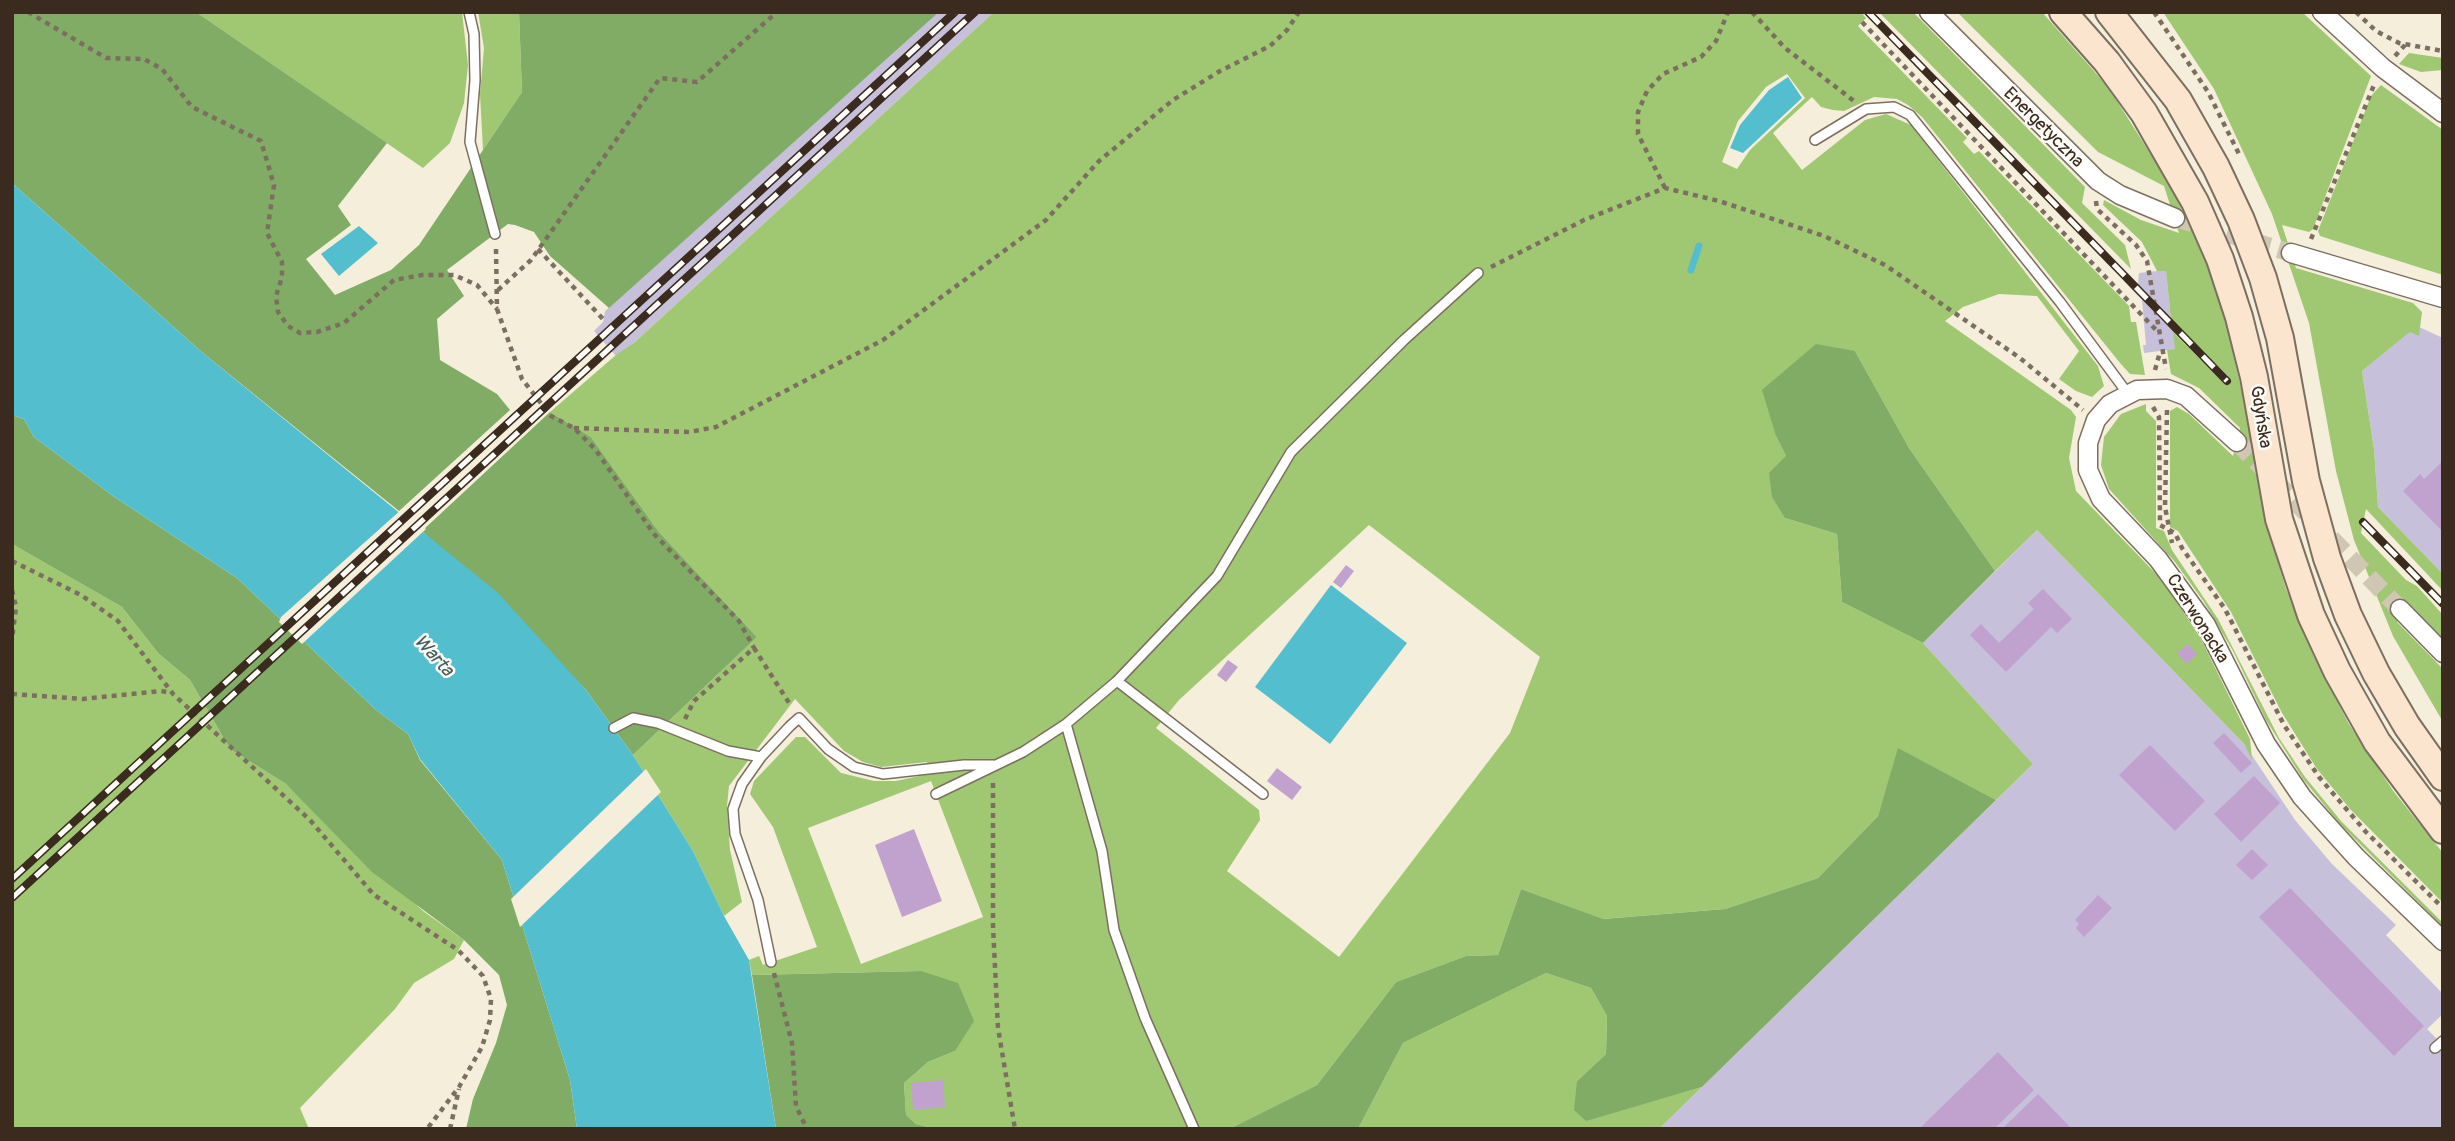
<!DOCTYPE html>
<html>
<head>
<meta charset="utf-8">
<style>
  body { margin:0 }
  #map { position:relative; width:2455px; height:1141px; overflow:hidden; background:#f4eeda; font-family:Pangolin,sans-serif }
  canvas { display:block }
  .frame { position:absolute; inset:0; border:14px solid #3b2a1e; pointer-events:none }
</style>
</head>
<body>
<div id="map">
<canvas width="2455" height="1141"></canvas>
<div class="frame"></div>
</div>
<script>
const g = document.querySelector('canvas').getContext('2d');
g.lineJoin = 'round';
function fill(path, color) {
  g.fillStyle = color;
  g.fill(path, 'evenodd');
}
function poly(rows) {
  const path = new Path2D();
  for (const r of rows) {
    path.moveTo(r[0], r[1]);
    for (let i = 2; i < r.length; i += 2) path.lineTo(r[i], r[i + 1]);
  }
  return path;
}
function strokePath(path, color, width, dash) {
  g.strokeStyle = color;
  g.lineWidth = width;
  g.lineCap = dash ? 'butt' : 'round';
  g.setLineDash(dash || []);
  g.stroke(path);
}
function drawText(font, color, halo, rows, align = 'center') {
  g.font = font + ' Pangolin,sans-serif';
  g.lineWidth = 5;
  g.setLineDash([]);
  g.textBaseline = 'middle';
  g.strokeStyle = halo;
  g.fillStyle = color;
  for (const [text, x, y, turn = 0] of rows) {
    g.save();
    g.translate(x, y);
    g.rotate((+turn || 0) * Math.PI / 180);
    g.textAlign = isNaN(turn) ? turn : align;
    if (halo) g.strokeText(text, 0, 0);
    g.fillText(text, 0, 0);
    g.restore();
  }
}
fill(poly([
  [939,12,994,12,635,342,616,356,594,331,603,322,605,311],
  [2166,270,2171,319,2186,333,2180,338,2174,333,2176,349,2144,353,2143,345,2146,345,2142,300,2123,280,2128,275,2138,285,2139,273],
  [2417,326,2443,338,2443,574,2378,507,2374,449,2362,371],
  [2037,530,2245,745,2295,820,2332,864,2396,925,2386,935,2443,994,2443,1014,2427,1029,2443,1045,2443,1129,1659,1129,2033,764,1923,643]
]), '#c6c0da');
fill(poly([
  [196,12,462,12,468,65,464,103,450,143,423,168],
  [478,12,519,12,522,92,483,150,480,94,484,48],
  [994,12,1861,12,1866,18,1858,26,1967,138,1963,142,1974,154,1979,151,2129,306,2131,322,2136,322,2145,375,2130,374,2120,363,1922,117,1908,105,1897,99,1874,97,1844,111,1833,110,1821,107,1812,97,1773,133,1802,170,1865,120,1886,114,1911,125,2098,366,2104,386,2092,397,2076,391,2059,379,2079,351,2037,296,1999,294,1963,307,1945,321,2071,410,2076,417,2069,458,2076,491,2162,580,2200,637,2250,739,2252,760,2245,745,2037,530,1995,571,1909,448,1855,351,1776,436,1786,456,1785,518,1837,534,1842,602,1923,643,2033,764,1996,800,1899,749,1878,816,1818,878,1725,909,1602,919,1521,889,1498,955,1466,956,1396,982,1317,1085,1229,1129,936,1129,916,1124,906,1115,904,1083,928,1062,955,1051,921,971,752,975,749,960,759,956,763,965,817,947,773,827,750,794,754,781,796,737,805,737,841,773,874,781,896,781,929,774,927,762,881,767,863,762,844,751,795,699,729,786,727,806,730,850,742,902,724,916,693,851,633,755,757,637,659,532,591,437,550,412,616,355,635,342],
  [1787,74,1805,98,1750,150,1737,169,1722,162,1738,121,1766,87],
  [1369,525,1540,657,1510,733,1339,957,1227,871,1260,820,1259,810,1156,728,1179,700],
  [931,781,983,917,861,964,808,828],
  [1879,12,1913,12,2085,187,2082,203,2125,245,2131,269],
  [1957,12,2042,12,2108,87,2169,183,2203,254,2225,319,2245,405,2263,510,2286,589,2314,657,2349,724,2394,792,2443,853,2443,903,2351,810,2317,769,2282,713,2231,612,2178,531,2170,527,2170,411,2177,407,2189,414,2233,456,2240,428,2199,388,2171,374,2167,350,2175,349,2173,332,2226,385,2228,376,2171,319,2166,271,2157,271,2142,242,2103,205,2104,200,2141,220,2179,233,2164,186,2098,152],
  [2163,12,2302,12,2371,76,2313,229,2309,232,2282,225,2296,268,2413,303,2422,312,2419,336,2410,332,2362,371,2374,449,2378,507,2443,574,2443,591,2366,509,2361,533,2406,580,2417,586,2443,615,2443,639,2402,598,2397,622,2443,669,2443,722,2393,636,2354,540,2336,471,2309,323,2272,214,2214,89],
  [2409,53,2443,58,2443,70,2421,72,2399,64],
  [2381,85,2443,130,2443,275,2320,236,2318,231,2371,96],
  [2146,404,2146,411,2156,421,2156,528,2164,531,2172,550,2218,619,2279,738,2305,777,2341,821,2443,923,2443,927,2339,823,2303,779,2266,720,2233,651,2204,602,2175,562,2109,489,2101,465,2104,437,2121,414],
  [12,544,122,607,158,653,190,680,230,749,286,784,423,911,464,940,454,959,414,983,395,1009,300,1108,309,1129,12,1129],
  [1546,973,1591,988,1607,1016,1606,1054,1577,1081,1586,1120,1702,1087,1659,1129,1358,1129,1403,1043]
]), '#a0c873');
fill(poly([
  [12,12,196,12,387,143,338,206,351,225,306,259,335,295,391,270,419,245,522,92,519,12,939,12,609,308,550,256,534,232,515,225,508,224,447,270,464,296,437,319,440,360,497,394,510,410,399,511,204,354,12,183],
  [1816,344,1855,351,1909,448,1995,571,1923,643,1842,602,1837,534,1785,518,1772,497,1769,473,1786,456,1776,436,1762,390],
  [550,412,591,437,659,532,757,637,633,755,586,690,422,531],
  [12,415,24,419,34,437,113,496,237,578,375,709,408,734,420,760,502,860,570,1080,577,1129,466,1129,473,1099,496,1043,507,1005,499,975,464,940,372,872,286,784,230,749,190,680,158,653,122,607,12,544],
  [1898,748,1996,800,1702,1087,1586,1121,1574,1110,1577,1081,1606,1054,1607,1016,1591,988,1546,973,1403,1043,1358,1129,1229,1129,1317,1085,1396,982,1466,956,1498,955,1521,889,1603,919,1725,909,1818,878,1878,816],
  [921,971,958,983,974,1021,955,1051,928,1062,904,1083,906,1115,916,1124,936,1129,776,1129,752,975]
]), '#80ac65');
fill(poly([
  [1788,77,1802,98,1743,153,1730,148,1740,125,1769,90],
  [12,183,204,354,498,593,586,690,633,755,693,851,724,916,749,960,776,1129,577,1129,570,1080,502,860,420,759,408,734,375,709,237,578,113,496,34,437,24,419,12,415],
  [359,226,378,243,339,276,321,254],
  [1331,585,1407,643,1330,744,1255,687]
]), '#53bfce');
fill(poly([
  [402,509,426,529,302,644,279,622,281,617],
  [646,769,661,792,520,927,511,899]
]), '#f4eeda');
strokePath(poly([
  [1691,270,1699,246]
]), '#53bfce', 7);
fill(poly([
  [2443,461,2443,532,2403,491,2420,474,2424,479],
  [1346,565,1354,571,1341,588,1333,582],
  [2043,589,2072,619,2057,633,2051,627,2006,672,1970,635,1981,624,1999,643,2034,609,2028,603],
  [2188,644,2197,654,2187,664,2177,653],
  [1228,660,1238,667,1226,682,1217,675],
  [2224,733,2252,763,2241,773,2213,743],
  [2150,745,2205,801,2175,831,2119,775],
  [1277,768,1302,787,1292,800,1267,781],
  [2254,776,2280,803,2241,842,2214,814],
  [914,829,942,901,902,917,875,845],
  [2252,849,2268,865,2252,880,2236,865],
  [2290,888,2424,1026,2394,1056,2259,917],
  [2098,895,2112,908,2084,937,2076,928,2079,924,2075,920],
  [1998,1052,2034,1090,1994,1129,1919,1129],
  [943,1080,945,1107,913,1110,911,1083],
  [2038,1094,2072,1129,2002,1129]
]), '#c1a2cf');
strokePath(poly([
  [2175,218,2291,253],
  [2237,442,2400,609]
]), '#cfc7b4', 18, [18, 9]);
const lane = poly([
  [469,12,474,34,475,80,470,142,495,234],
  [1815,140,1866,109,1894,107,1910,115,2060,302,2128,394],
  [1066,724,1102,851,1114,930,1145,1018,1194,1129],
  [614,728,633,718,658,723,728,751,761,757],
  [936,794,1023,752,1066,724,1117,681],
  [1263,794,1117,681,1217,576,1291,452,1404,340,1478,273],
  [771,962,758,900,735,834,733,809,742,784,761,757,790,726,799,718,828,749,854,767,883,774,964,765,993,765],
  [2435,1048,2443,1041]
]);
const street = poly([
  [1929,12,2098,181,2120,195,2175,218],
  [2322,12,2383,68,2443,113],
  [2291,253,2443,298],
  [2237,442,2186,396,2167,389,2137,390,2110,404,2096,420,2088,443,2088,470,2101,499,2158,559,2206,625,2266,744,2302,797,2356,857,2443,941],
  [2400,609,2443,653]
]);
const secondary = poly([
  [2063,12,2107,62,2144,113,2195,202,2220,259,2239,317,2254,377,2279,519,2311,615,2337,671,2377,742,2443,830],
  [2109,12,2178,100,2216,167,2241,220,2263,278,2280,338,2306,481,2327,558,2348,615,2376,673,2407,726,2443,777]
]);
strokePath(lane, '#7c6f60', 12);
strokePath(street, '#7c6f60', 21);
strokePath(secondary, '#7c6f60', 30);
strokePath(poly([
  [28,12,106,58,144,59,162,69,192,107,261,141,274,185,267,233,282,262,282,277,276,296,278,312,288,326,300,333,317,332,344,323,394,280,422,275,454,275,477,285,497,309],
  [1752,12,1785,48,1854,101],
  [2154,12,2208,92,2239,154],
  [2356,12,2376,31,2399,43,2443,51],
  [1862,22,2157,331],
  [2395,56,2405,45],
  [1665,188,1638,134,1638,112,1647,91,1663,74,1701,57,1716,41,1728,12],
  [2096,201,2097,209,2136,245,2147,261,2166,369],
  [2311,239,2374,85],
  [496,249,497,309,522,379,551,416,574,428,595,449,654,534,739,621,754,648],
  [538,249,603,319],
  [1491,267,1584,220,1665,188,1719,201,1824,236,1885,265,2020,358,2083,410],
  [498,290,531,260,660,78,697,82,777,12],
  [2155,370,2160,352],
  [2153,407,2159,417,2160,525,2175,533,2182,548,2225,609,2284,725,2319,777,2366,832,2443,908],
  [2167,410,2165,507,2172,543],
  [574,428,689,432,716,427,883,340,1046,220,1099,161,1173,100,1220,71,1270,46,1287,30,1299,12],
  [12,561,81,595,118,621,173,694,310,820,374,895,458,950,483,976,491,999,490,1020,482,1047,459,1087,427,1129],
  [12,590,16,607,12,640],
  [12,694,83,699,161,691,172,693],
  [685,719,694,701,754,648,791,706],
  [993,783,993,926,998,1028,1015,1129],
  [774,973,792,1043,796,1106,807,1129],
  [450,1129,459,1089]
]), '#7c6f60', 4.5, [5, 5]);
strokePath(lane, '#fff', 9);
strokePath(street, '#fff', 18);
strokePath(secondary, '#fbe5cf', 26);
const rail = poly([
  [1868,12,2227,381],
  [2363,522,2443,604],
  [12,879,955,12],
  [12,898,975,12]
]);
strokePath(rail, '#3b2a1e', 8);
strokePath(rail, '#fdfcf7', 5, [16]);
drawText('18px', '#3b2a1e', '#fdfcf7', [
  ["Energetyczna",2043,128,45],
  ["Gdyńska",2260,417,81],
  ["Czerwonacka",2197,619,58]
]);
drawText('italic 19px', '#435e5c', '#fdfcf7', [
  ["Warta",433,656,48]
]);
</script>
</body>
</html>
